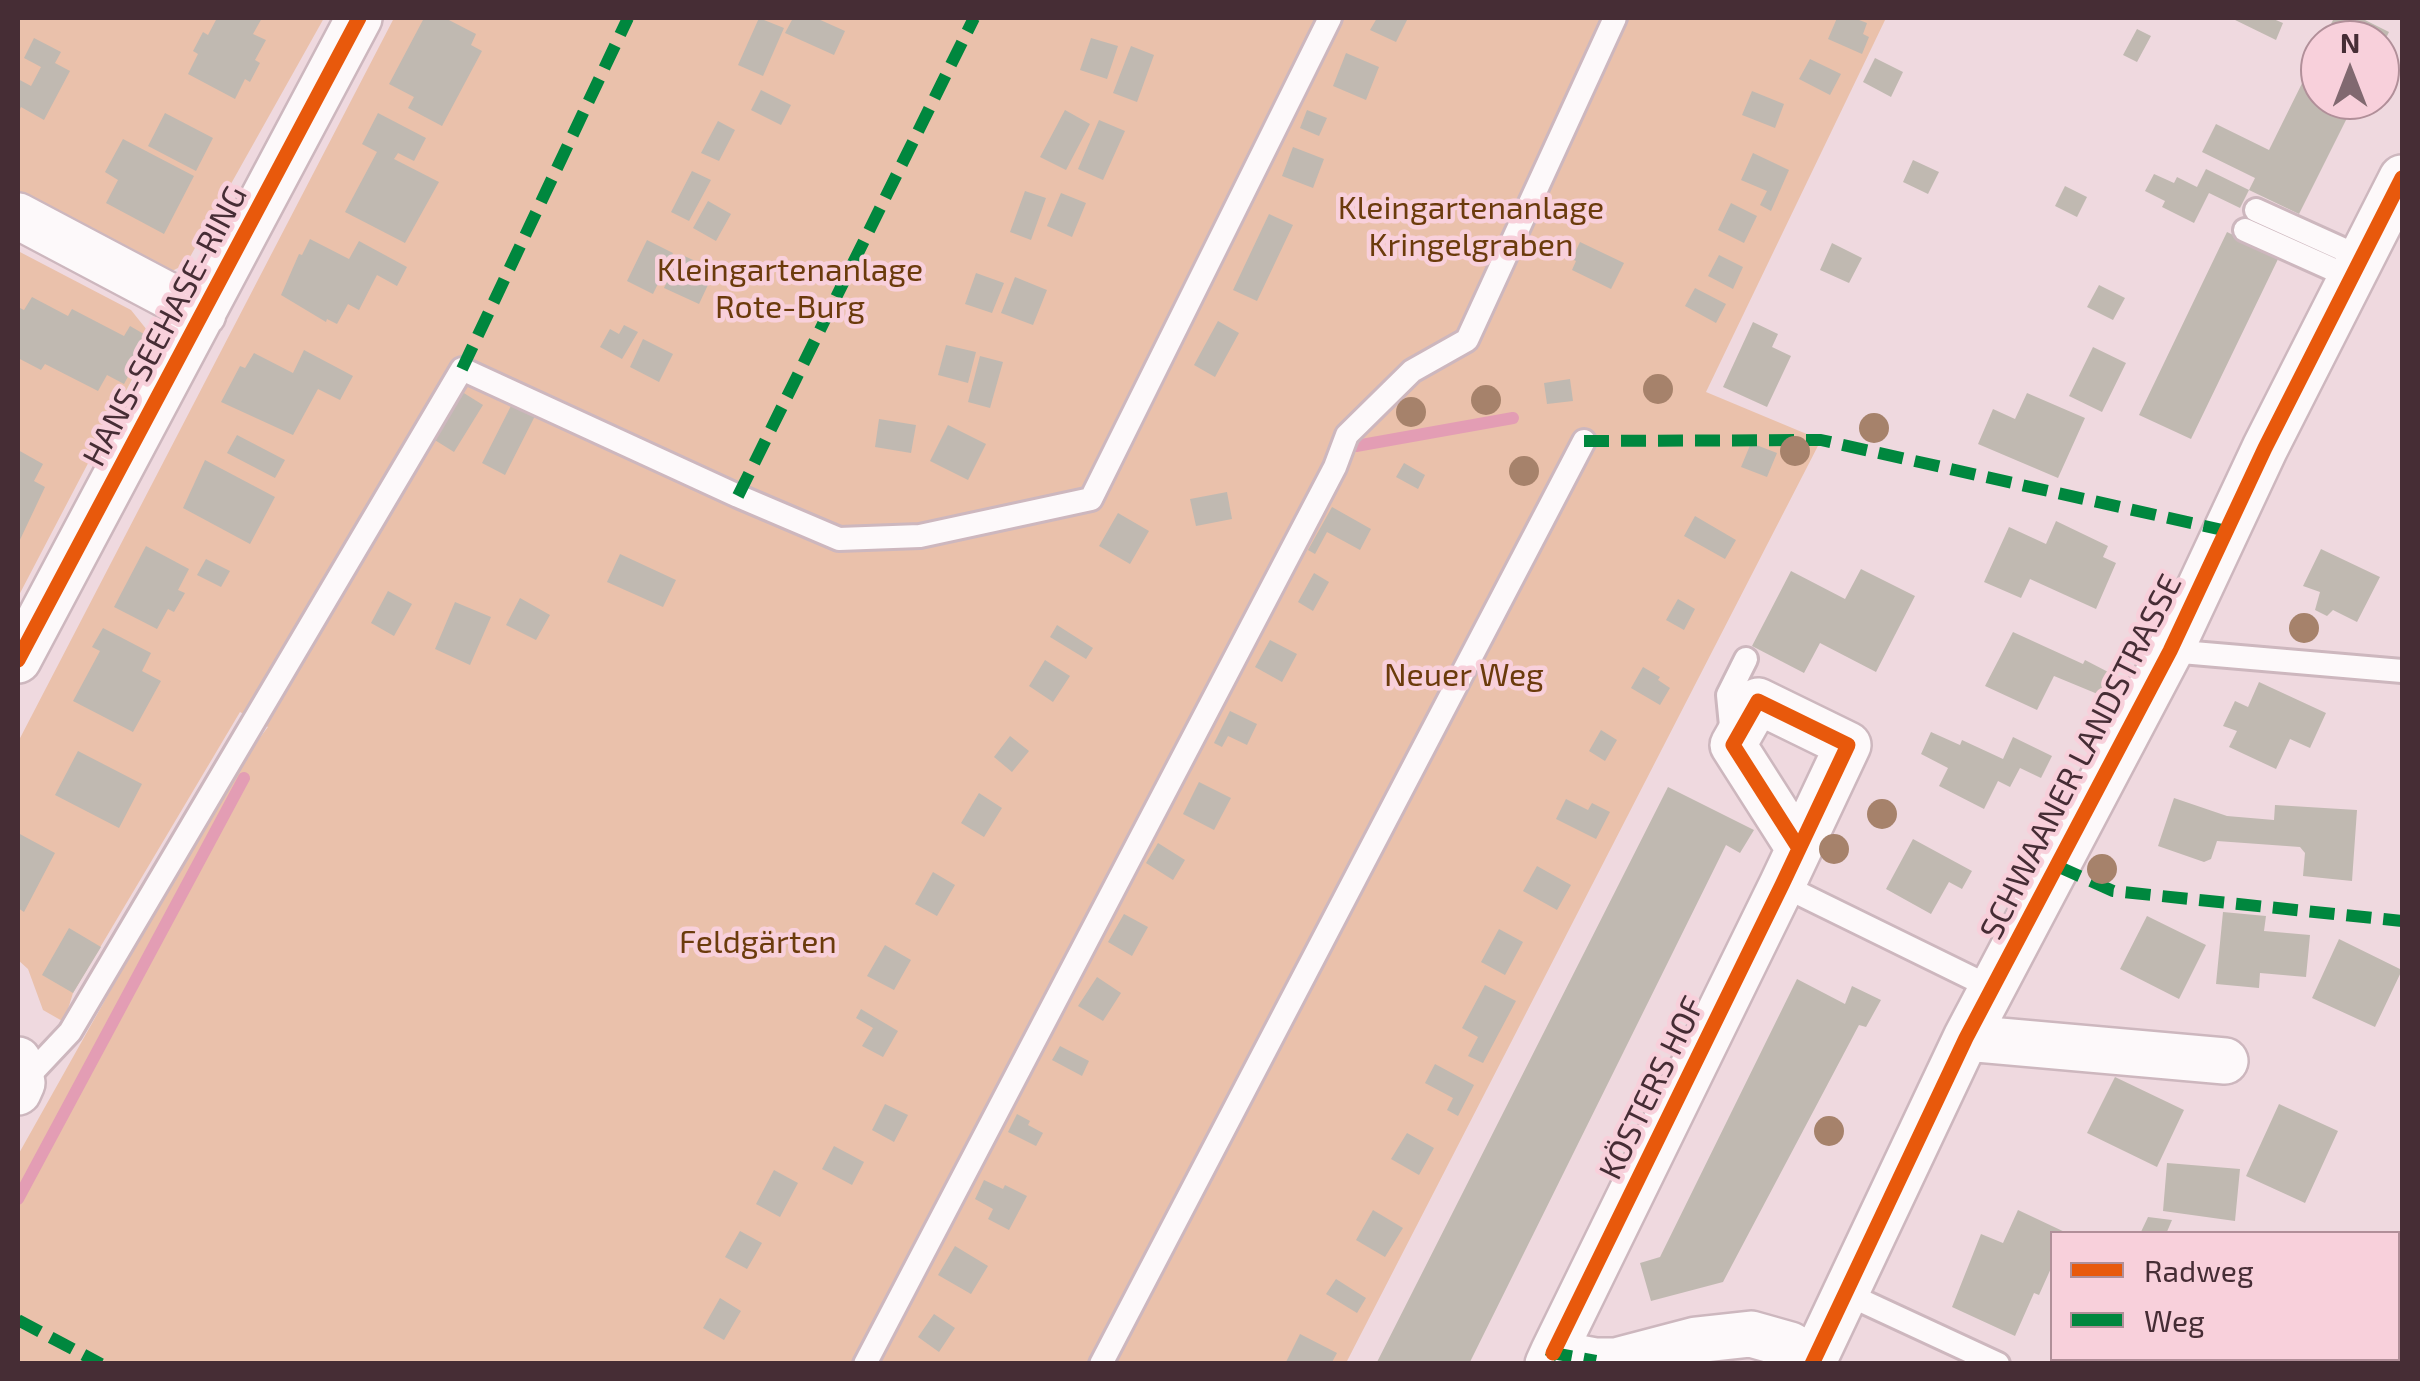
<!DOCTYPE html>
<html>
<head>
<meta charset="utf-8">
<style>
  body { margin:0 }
  #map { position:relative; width:2420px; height:1381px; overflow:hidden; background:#efd9df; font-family:"Exo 2",sans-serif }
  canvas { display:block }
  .frame { position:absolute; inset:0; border:20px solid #462d35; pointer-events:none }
  .legend { position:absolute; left:2050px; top:1231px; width:350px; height:130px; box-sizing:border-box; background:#f8d0db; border:2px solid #b18f99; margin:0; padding:12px 18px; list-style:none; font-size:30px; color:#462d35 }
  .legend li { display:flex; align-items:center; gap:20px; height:50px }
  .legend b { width:50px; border:2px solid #b18f99 }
  .north { position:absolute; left:2300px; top:20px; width:100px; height:100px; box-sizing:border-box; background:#f8d0db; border:2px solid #b18f99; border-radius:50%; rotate:0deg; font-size:28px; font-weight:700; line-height:40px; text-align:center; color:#462d35 }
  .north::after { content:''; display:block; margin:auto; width:35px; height:45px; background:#816970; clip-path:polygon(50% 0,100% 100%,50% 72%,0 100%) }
</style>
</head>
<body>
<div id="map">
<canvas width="2420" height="1381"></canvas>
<div class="frame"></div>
<ul class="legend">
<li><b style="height:12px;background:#e8590c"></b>Radweg</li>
<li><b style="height:12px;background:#00873e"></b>Weg</li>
</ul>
<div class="north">N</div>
</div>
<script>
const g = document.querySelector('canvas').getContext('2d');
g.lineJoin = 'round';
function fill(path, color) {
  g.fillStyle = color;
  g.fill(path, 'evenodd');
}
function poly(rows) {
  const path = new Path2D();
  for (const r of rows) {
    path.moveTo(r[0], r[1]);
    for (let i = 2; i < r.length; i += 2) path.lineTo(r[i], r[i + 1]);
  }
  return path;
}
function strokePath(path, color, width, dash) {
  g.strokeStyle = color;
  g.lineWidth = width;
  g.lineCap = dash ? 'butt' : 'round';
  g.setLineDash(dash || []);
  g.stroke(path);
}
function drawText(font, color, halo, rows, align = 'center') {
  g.font = font + ' "Exo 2",sans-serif';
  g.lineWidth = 9;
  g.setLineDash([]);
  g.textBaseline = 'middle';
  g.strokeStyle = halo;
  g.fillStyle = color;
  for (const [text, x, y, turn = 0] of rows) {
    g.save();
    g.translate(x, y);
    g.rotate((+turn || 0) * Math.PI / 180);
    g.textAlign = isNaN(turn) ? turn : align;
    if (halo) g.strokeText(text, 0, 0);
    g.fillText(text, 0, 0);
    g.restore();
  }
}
fill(poly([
  [18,18,324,18,186,264,170,272,18,198],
  [394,18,1886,18,1706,392,1821,440,1346,1363,18,1363,18,1155,232,774,268,727,240,712,73,993,64,1022,43,1010,28,969,18,960,18,742],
  [18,251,131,310,151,335,150,345,18,597],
  [2398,1318,2402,1318,2402,1363,2313,1363,2313,1359,2398,1358]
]), '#eac1ab');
strokePath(poly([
  [1356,446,1513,418],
  [18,1199,244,778]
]), '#e39db4', 12);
fill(poly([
  [217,18,262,18,253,34,266,40,255,60,260,63,250,82,245,79,235,99,188,74,198,54,193,51,203,32,208,35],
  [424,18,445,18,476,34,471,45,482,51,442,126,408,108,414,97,389,84],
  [759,18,784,28,763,76,738,65],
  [793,18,816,18,845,31,834,55,785,33],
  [1377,18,1408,18,1396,42,1370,30],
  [1837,18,1854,18,1867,23,1863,34,1869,37,1862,54,1828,39],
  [2231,18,2271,18,2283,23,2276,40],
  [2334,18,2361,18,2389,32,2380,50,2380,40,2323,40],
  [2137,29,2151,36,2137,62,2123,55],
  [34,38,61,52,55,63,70,71,44,120,21,107,18,114,18,79,31,86,41,67,24,58],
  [1091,38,1118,46,1107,79,1080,70],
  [1131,46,1154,55,1137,102,1113,93],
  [2320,47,2320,100,2356,100,2299,214,2249,190,2255,178,2202,152,2216,124,2269,150],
  [1346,53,1379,67,1366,100,1333,86],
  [1875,58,1903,72,1891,97,1863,82],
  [1810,59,1841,74,1830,95,1799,79],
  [761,90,791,105,781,125,751,110],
  [1752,91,1784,104,1775,128,1742,115],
  [1065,110,1090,124,1066,170,1040,157],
  [1307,110,1327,118,1319,136,1300,128],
  [165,113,213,138,196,171,148,146],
  [378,113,426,138,414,161,398,153,394,159,439,182,405,243,345,212,377,152,362,144],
  [1099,120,1125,131,1103,180,1078,169],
  [718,121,735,130,719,161,701,153],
  [123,139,194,176,164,234,106,203,118,180,105,172],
  [1293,147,1324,159,1313,188,1282,176],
  [1753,153,1789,170,1771,211,1760,205,1767,191,1741,180],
  [1913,160,1939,172,1928,194,1903,182],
  [2206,169,2249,190,2240,208,2209,193,2194,223,2162,207,2165,201,2145,191,2154,174,2174,183,2177,177,2197,187],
  [692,171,711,180,689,221,671,212],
  [2065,186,2087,197,2077,217,2055,206],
  [1025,191,1046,198,1031,240,1010,232],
  [1061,193,1086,203,1072,237,1047,226],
  [708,201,731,214,716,241,693,228],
  [1731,203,1757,216,1744,243,1718,230],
  [1269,214,1293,225,1257,301,1233,290],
  [2227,232,2279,257,2191,439,2139,415],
  [310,239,349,259,359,241,407,267,397,286,377,275,359,310,348,304,337,324,327,319,326,322,281,295,299,254,302,255],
  [647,240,673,253,653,294,627,281],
  [1580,242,1624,263,1611,289,1572,270,1576,261,1572,259],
  [1832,243,1862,258,1849,283,1820,270],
  [680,254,715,270,699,304,664,288],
  [1719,255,1743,267,1733,289,1708,276],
  [976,273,1004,283,992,313,965,304],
  [1015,277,1047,290,1033,325,1001,313],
  [2099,285,2125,298,2113,320,2087,307],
  [1695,288,1726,304,1716,323,1685,306],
  [32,297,68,316,72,309,124,336,130,326,149,337,124,384,107,375,98,391,45,364,41,370,18,358,18,307,24,310],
  [1218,321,1239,333,1215,377,1194,365],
  [1753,322,1778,334,1772,347,1791,356,1767,407,1723,387],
  [624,325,638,332,622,359,600,347,610,329,619,334],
  [643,339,673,354,659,382,630,367],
  [946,345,976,352,968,383,938,375],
  [2093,347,2126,363,2102,412,2069,396],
  [304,350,353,376,340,400,318,389,293,435,221,402,240,366,245,368,254,353,293,373],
  [980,356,1003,362,990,408,968,402],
  [1570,379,1573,401,1547,404,1544,383],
  [459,390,483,405,454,452,430,437],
  [2027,393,2085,418,2058,478,1978,444,1993,409,2015,419],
  [513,402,536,414,505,475,482,463],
  [879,419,916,425,911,453,875,447],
  [948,425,986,444,968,480,930,461],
  [237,435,285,460,275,478,227,453],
  [1751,443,1777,453,1767,477,1741,467],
  [18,450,43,464,34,481,45,487,18,544],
  [205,460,275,497,250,544,183,508],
  [1404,463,1425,475,1418,489,1396,477],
  [1227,492,1232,519,1196,526,1190,499],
  [1332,507,1371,529,1360,550,1327,532,1315,554,1308,550],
  [1118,513,1149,531,1130,564,1099,546],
  [1695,516,1736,540,1725,559,1684,536],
  [2056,521,2108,546,2103,557,2116,563,2096,609,2030,579,2021,598,1984,582,2009,527,2046,544],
  [146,546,189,569,178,590,185,593,174,612,168,609,157,629,114,607],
  [2321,549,2380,577,2357,622,2333,610,2327,616,2315,610,2320,592,2303,586],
  [620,554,676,580,663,607,607,582],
  [206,559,230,571,221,587,197,575],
  [1861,569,1915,596,1876,672,1820,643,1804,673,1752,646,1791,571,1845,599],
  [1314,573,1329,582,1313,611,1298,602],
  [388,591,412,604,394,636,371,623],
  [520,598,550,615,536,640,506,625],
  [1678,599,1695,609,1684,630,1666,620],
  [455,602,491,617,470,665,435,649],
  [1057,625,1093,648,1086,659,1050,637],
  [103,628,151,653,142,671,161,681,133,732,73,701,100,651,92,647],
  [2013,632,2083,664,2085,660,2112,674,2100,695,2054,676,2037,710,1985,686],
  [1270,640,1297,654,1282,682,1255,667],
  [1045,660,1070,676,1053,702,1029,686],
  [1643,667,1660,677,1658,680,1670,688,1660,705,1631,688],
  [2259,682,2326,713,2310,748,2290,739,2276,769,2229,747,2237,731,2223,726,2235,701,2248,707],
  [1230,711,1257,724,1247,745,1228,736,1222,747,1214,743],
  [1601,730,1617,740,1605,761,1589,751],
  [1931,732,1960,745,1962,740,2003,759,2013,737,2052,756,2041,778,2020,768,2010,787,1998,781,1984,809,1939,786,1948,768,1921,754],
  [1010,736,1029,751,1012,772,994,757],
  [78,751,142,784,119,828,55,795],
  [1199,782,1231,798,1214,830,1183,814],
  [1668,787,1754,830,1740,853,1726,845,1469,1364,1376,1364],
  [979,793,1002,808,984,837,961,823],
  [2174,798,2227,816,2274,820,2275,805,2357,810,2352,881,2303,876,2305,853,2300,847,2217,841,2211,859,2204,862,2158,846],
  [1566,799,1588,810,1592,803,1610,812,1596,839,1556,819],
  [18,833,55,853,24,912,18,908],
  [1913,839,1972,871,1962,889,1949,882,1931,914,1886,889],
  [1158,843,1185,860,1173,880,1146,863],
  [1537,866,1571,885,1557,910,1523,891],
  [933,872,955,885,937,916,915,904],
  [2223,912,2266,916,2264,931,2310,935,2306,977,2260,973,2259,988,2216,984],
  [1124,914,1148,927,1132,956,1108,942],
  [2147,916,2206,945,2179,999,2120,969],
  [69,928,101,947,73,993,42,975],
  [1499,929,1523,942,1505,975,1481,962],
  [2339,939,2402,970,2375,1027,2312,998],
  [885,945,911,960,894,990,867,976],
  [1097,977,1121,993,1103,1021,1078,1006],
  [1797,979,1845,1004,1852,986,1881,1000,1866,1027,1859,1025,1723,1282,1651,1301,1640,1263,1660,1257],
  [1485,985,1516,1001,1483,1063,1468,1056,1478,1037,1462,1028],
  [861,1009,898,1031,883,1057,862,1046,873,1028,856,1018],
  [1060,1046,1089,1061,1082,1076,1052,1060],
  [1435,1064,1474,1085,1458,1116,1447,1110,1453,1098,1425,1083],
  [2115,1077,2184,1110,2157,1167,2087,1133],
  [885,1104,908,1115,894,1142,872,1130],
  [2279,1104,2338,1131,2305,1203,2246,1176],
  [1017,1114,1030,1121,1028,1125,1043,1133,1036,1146,1008,1132],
  [1407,1133,1434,1148,1419,1175,1391,1159],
  [834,1146,864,1162,852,1185,822,1169],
  [2167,1163,2240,1169,2235,1221,2163,1211],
  [774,1170,798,1183,780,1217,756,1204],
  [984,1180,1003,1189,1005,1185,1027,1196,1009,1230,988,1219,993,1209,975,1199],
  [1373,1210,1403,1228,1385,1257,1356,1240],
  [2018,1210,2069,1234,2052,1234,2052,1266,2039,1295,2034,1293,2015,1336,1952,1307,1981,1234,2003,1243],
  [2148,1217,2172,1220,2166,1234,2140,1234],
  [740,1231,762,1243,747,1269,725,1257],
  [955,1246,988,1266,971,1294,938,1275],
  [1336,1279,1366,1298,1357,1313,1326,1294],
  [720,1298,741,1311,724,1340,703,1328],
  [934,1314,955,1328,939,1352,918,1337],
  [1300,1334,1337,1353,1331,1364,1285,1364]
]), '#c0b9b1');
const lane = poly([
  [2256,210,2362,258],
  [2245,230,2352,278],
  [2170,651,2402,671],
  [1732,736,1728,695,1746,659],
  [1782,885,1992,988],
  [23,1082,70,1032,462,369,738,496,839,539,920,536,1091,499,1330,18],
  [1847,1294,1998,1364],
  [865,1364,1335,467,1347,435,1412,371,1467,340,1615,18],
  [1101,1364,1584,441]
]);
const street = poly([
  [18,216,203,314],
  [18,660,359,18],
  [1966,1038,2225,1061],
  [18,1060,22,1083,18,1092],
  [1553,1353,1782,885,1848,745,1758,701,1733,745,1798,847],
  [1548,1364,1553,1353,1596,1361,1616,1361,1696,1340,1751,1334,1790,1345,1814,1359],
  [1812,1364,1966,1038,2170,651,2265,448,2402,178]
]);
strokePath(lane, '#cdb7be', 28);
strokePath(street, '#cdb7be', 50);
strokePath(lane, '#fdf9fa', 22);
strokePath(street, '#fdf9fa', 45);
strokePath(poly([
  [462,369,628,18],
  [1584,441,1821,440,2227,531],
  [738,496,974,18],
  [2057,866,2113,891,2402,921],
  [18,1320,101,1364],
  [2398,1333,2402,1334],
  [1550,1358,1553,1353,1596,1361],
  [2331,1364,2332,1358]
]), '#00873e', 12, [25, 12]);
strokePath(poly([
  [18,660,359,18],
  [1553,1353,1782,885,1848,745,1758,701,1733,745,1798,847],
  [1812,1364,1966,1038,2170,651,2265,448,2402,178]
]), '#e8590c', 15);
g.fillStyle = '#a6826b';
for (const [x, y] of [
  [1658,389],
  [1486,400],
  [1411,412],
  [1874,428],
  [1795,451],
  [1524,471],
  [2304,628],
  [1882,814],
  [1834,849],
  [2102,869],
  [1829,1131]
]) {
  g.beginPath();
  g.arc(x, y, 15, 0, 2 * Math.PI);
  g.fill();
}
drawText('32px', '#6b3b0c', '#f8d0db', [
  ["Kleingartenanlage",1471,208],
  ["Kringelgraben",1471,245],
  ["Kleingartenanlage",790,270],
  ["Rote-Burg",790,307],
  ["Neuer Weg",1464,675],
  ["Feldgärten",758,942]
]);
drawText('32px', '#462d35', '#f8d0db', [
  ["HANS-SEEHASE-RING",165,326,-62],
  ["SCHWAANER LANDSTRASSE",2081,757,-63],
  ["KÖSTERS HOF",1652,1088,-64]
]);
</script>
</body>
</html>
